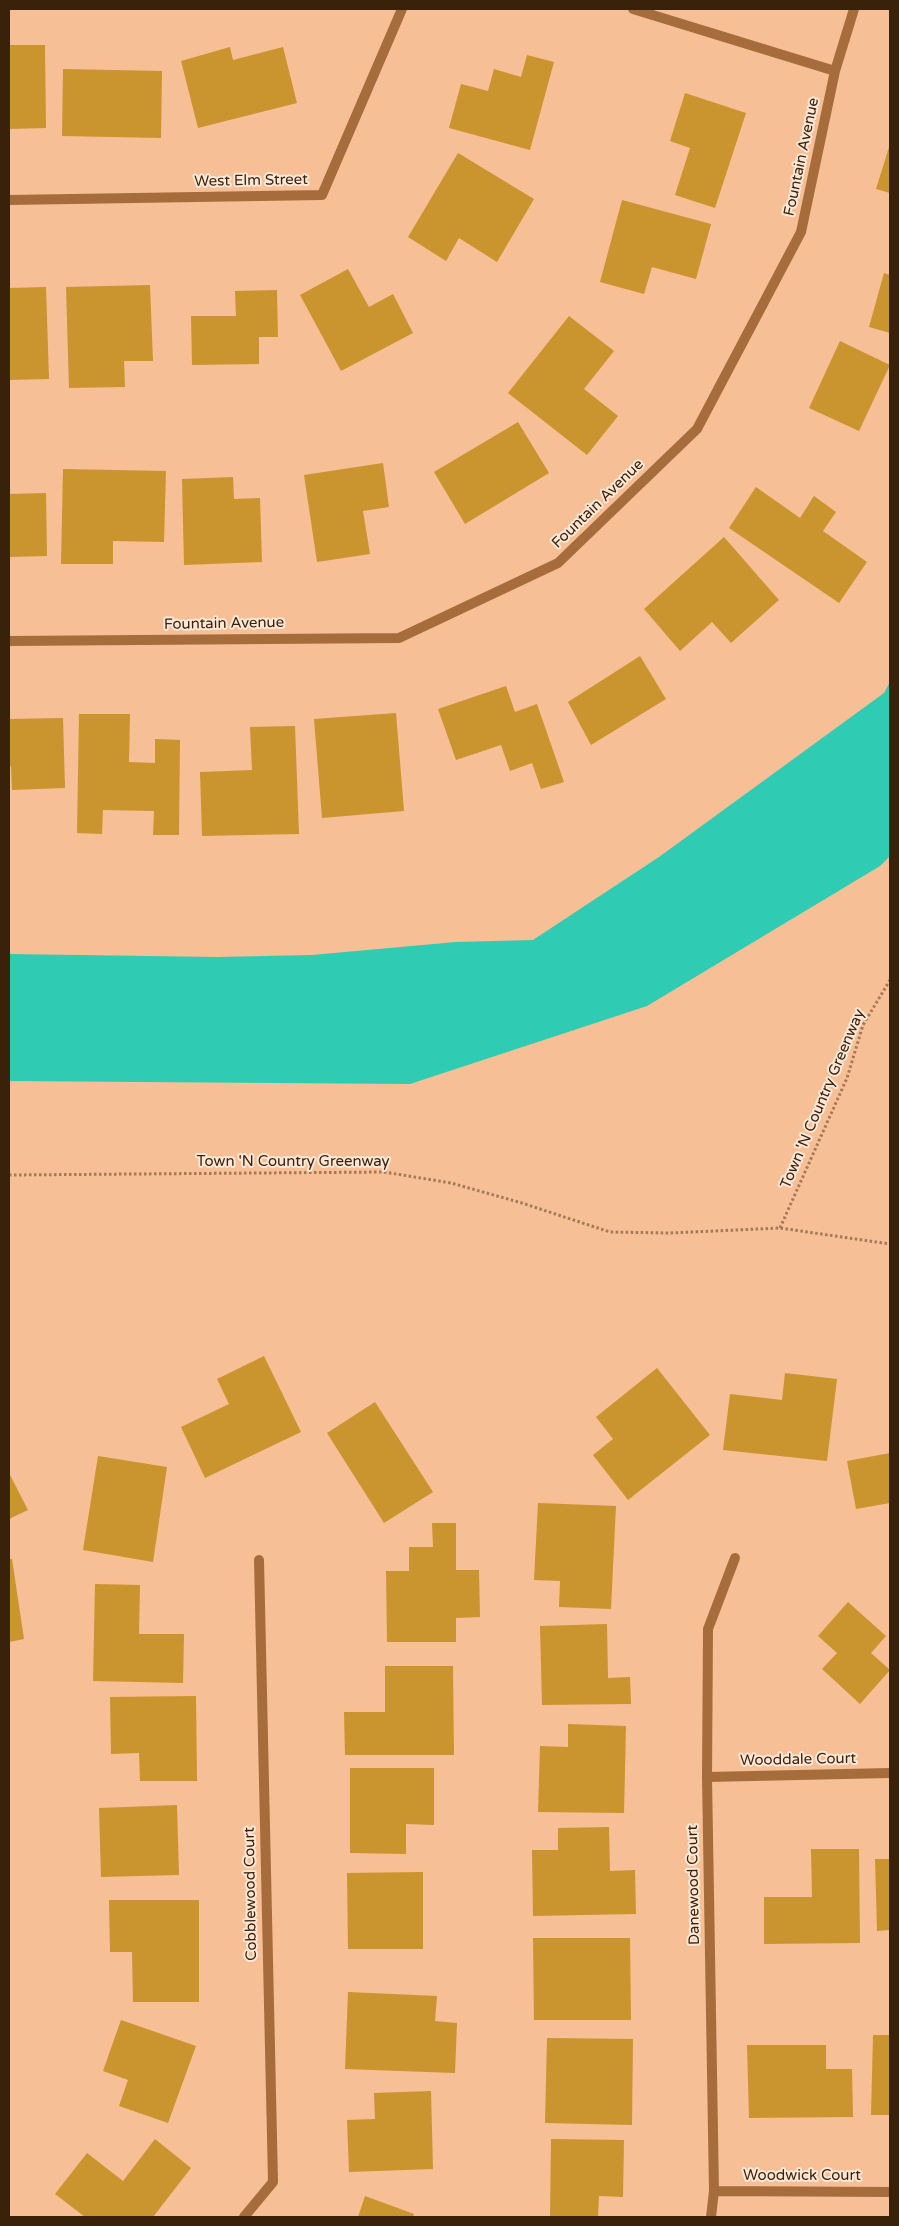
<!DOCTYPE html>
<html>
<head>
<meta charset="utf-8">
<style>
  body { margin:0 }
  #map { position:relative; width:899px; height:2226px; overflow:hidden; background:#f6bf95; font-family:"Varela Round",sans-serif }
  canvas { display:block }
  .frame { position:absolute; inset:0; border:10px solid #3a210a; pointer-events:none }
</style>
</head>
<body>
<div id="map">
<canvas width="899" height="2226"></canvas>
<div class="frame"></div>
</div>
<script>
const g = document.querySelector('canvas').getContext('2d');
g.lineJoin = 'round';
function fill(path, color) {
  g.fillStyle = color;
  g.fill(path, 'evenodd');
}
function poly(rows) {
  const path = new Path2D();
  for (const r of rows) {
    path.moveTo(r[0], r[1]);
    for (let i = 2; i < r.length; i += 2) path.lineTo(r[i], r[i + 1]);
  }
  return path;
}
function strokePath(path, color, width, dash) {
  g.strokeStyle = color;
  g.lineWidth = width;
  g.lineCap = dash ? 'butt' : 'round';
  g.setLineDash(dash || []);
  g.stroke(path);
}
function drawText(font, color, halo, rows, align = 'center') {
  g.font = font + ' "Varela Round",sans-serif';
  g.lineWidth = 4;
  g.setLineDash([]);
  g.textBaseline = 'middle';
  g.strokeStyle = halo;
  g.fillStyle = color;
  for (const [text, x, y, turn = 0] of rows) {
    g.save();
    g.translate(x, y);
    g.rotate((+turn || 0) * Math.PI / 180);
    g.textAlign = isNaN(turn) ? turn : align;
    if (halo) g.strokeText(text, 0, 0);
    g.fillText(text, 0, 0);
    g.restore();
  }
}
fill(poly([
  [890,682,890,856,880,866,647,1006,410,1084,9,1081,9,954,218,957,312,955,456,942,533,940,659,857,884,693]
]), '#2fcbb3');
fill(poly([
  [9,45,45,45,46,128,9,129],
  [230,47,233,60,283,47,297,103,198,128,181,61],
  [527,55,554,62,530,150,449,128,461,84,488,91,494,69,521,77],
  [63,69,162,71,161,138,62,136],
  [685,93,746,113,715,208,675,195,690,148,670,141],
  [890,144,890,193,876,189],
  [458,153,534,199,497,262,459,238,446,261,408,237],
  [622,200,711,224,696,279,652,267,644,294,600,282],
  [348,269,369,307,393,294,413,333,341,371,300,295],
  [884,273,890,275,890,333,869,327],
  [150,285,153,361,124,361,125,387,69,388,66,287],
  [46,287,49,379,9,380,9,288],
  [277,290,278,337,259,337,259,364,192,365,191,316,236,316,235,291],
  [569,316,614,351,584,389,618,416,587,455,508,393],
  [840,341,890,365,859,431,809,408],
  [518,422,549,473,465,524,434,472],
  [383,463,389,507,363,511,370,554,317,562,304,475],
  [63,469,166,471,164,542,113,541,113,564,61,564],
  [233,477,234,499,260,498,262,562,184,565,182,479],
  [756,487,800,518,814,496,836,512,823,531,867,562,839,603,729,528],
  [46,493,47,556,9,557,9,494],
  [724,537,779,600,731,643,712,622,680,651,644,609],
  [640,656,666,699,591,745,568,702],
  [506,686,515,712,537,704,564,782,541,789,532,763,510,771,501,745,456,760,438,709],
  [396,713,404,811,322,818,314,719],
  [79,714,130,714,129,762,155,763,155,739,180,740,179,835,153,835,154,811,103,810,102,834,77,833],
  [63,718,65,788,12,790,11,766,9,767,9,719],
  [295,726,299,834,202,836,200,772,252,770,250,727],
  [264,1356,301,1432,205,1478,181,1427,229,1404,217,1379],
  [657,1368,710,1435,628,1500,593,1455,613,1439,596,1417],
  [785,1373,837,1379,827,1461,723,1450,730,1394,782,1400],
  [375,1402,433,1492,384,1523,327,1433],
  [890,1453,890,1503,856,1509,847,1461],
  [98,1456,167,1467,153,1562,83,1550],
  [9,1473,28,1510,9,1519],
  [538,1503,616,1506,611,1609,559,1607,560,1581,534,1580],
  [432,1523,456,1523,456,1570,479,1570,480,1617,456,1618,456,1642,387,1642,386,1571,409,1571,409,1547,433,1547],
  [9,1559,12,1559,24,1639,9,1642],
  [95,1584,140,1585,139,1634,184,1634,183,1683,93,1681],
  [848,1602,886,1636,871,1653,890,1670,860,1704,822,1669,837,1653,818,1636],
  [607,1624,608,1678,630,1677,631,1704,542,1705,540,1626],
  [385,1666,453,1666,454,1755,345,1755,344,1712,385,1712],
  [196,1696,197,1781,140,1781,139,1753,111,1754,110,1697],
  [568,1724,626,1726,624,1813,538,1812,540,1746,568,1747],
  [350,1768,434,1768,434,1825,406,1824,406,1854,350,1853],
  [177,1805,179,1875,101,1877,99,1808],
  [609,1827,610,1871,635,1870,636,1914,533,1916,532,1850,558,1850,558,1828],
  [811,1849,859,1849,860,1943,764,1944,764,1897,812,1897],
  [875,1859,890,1859,890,1930,877,1931],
  [423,1872,423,1949,348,1949,347,1873],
  [109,1900,199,1900,199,2002,133,2002,132,1952,110,1952],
  [533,1938,630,1938,631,2020,534,2020],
  [348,1992,437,1996,435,2021,457,2023,455,2073,345,2069],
  [121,2020,196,2046,168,2123,119,2106,128,2080,103,2071],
  [873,2035,890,2035,890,2115,871,2115],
  [547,2038,633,2039,632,2125,545,2123],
  [747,2045,826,2045,826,2069,852,2069,853,2117,749,2118],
  [431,2091,433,2169,349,2172,347,2120,375,2119,374,2093],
  [155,2139,191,2168,153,2217,85,2217,55,2194,87,2153,123,2181],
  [551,2139,624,2140,623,2197,599,2196,598,2217,550,2217],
  [365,2196,414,2214,413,2217,358,2217]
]), '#ca942f');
strokePath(poly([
  [9,1175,384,1172,451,1183,522,1203,610,1232,670,1233,780,1228,890,1244],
  [780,1228,847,1078,863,1025,890,980]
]), '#a37a58', 3, [2.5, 2.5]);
strokePath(poly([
  [633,9,835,71],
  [9,200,322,195,402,9],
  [9,641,399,638,558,563,697,429,801,232,835,71,854,9],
  [707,1777,890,1773],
  [714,2191,890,2192],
  [244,2217,273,2182,259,1560],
  [711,2217,714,2191,707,1777,708,1629,735,1558]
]), '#a76c3b', 10);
drawText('15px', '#3a210a', '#fee8d8', [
  ["Fountain Avenue",802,157,-78],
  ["West Elm Street",251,181,-1],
  ["Fountain Avenue",598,504,-44],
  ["Fountain Avenue",224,624,-1],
  ["Town 'N Country Greenway",823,1099,-67],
  ["Town 'N Country Greenway",293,1162],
  ["Wooddale Court",798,1760,-1],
  ["Danewood Court",694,1885,-91],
  ["Cobblewood Court",251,1894,-91],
  ["Woodwick Court",802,2176]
]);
</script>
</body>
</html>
